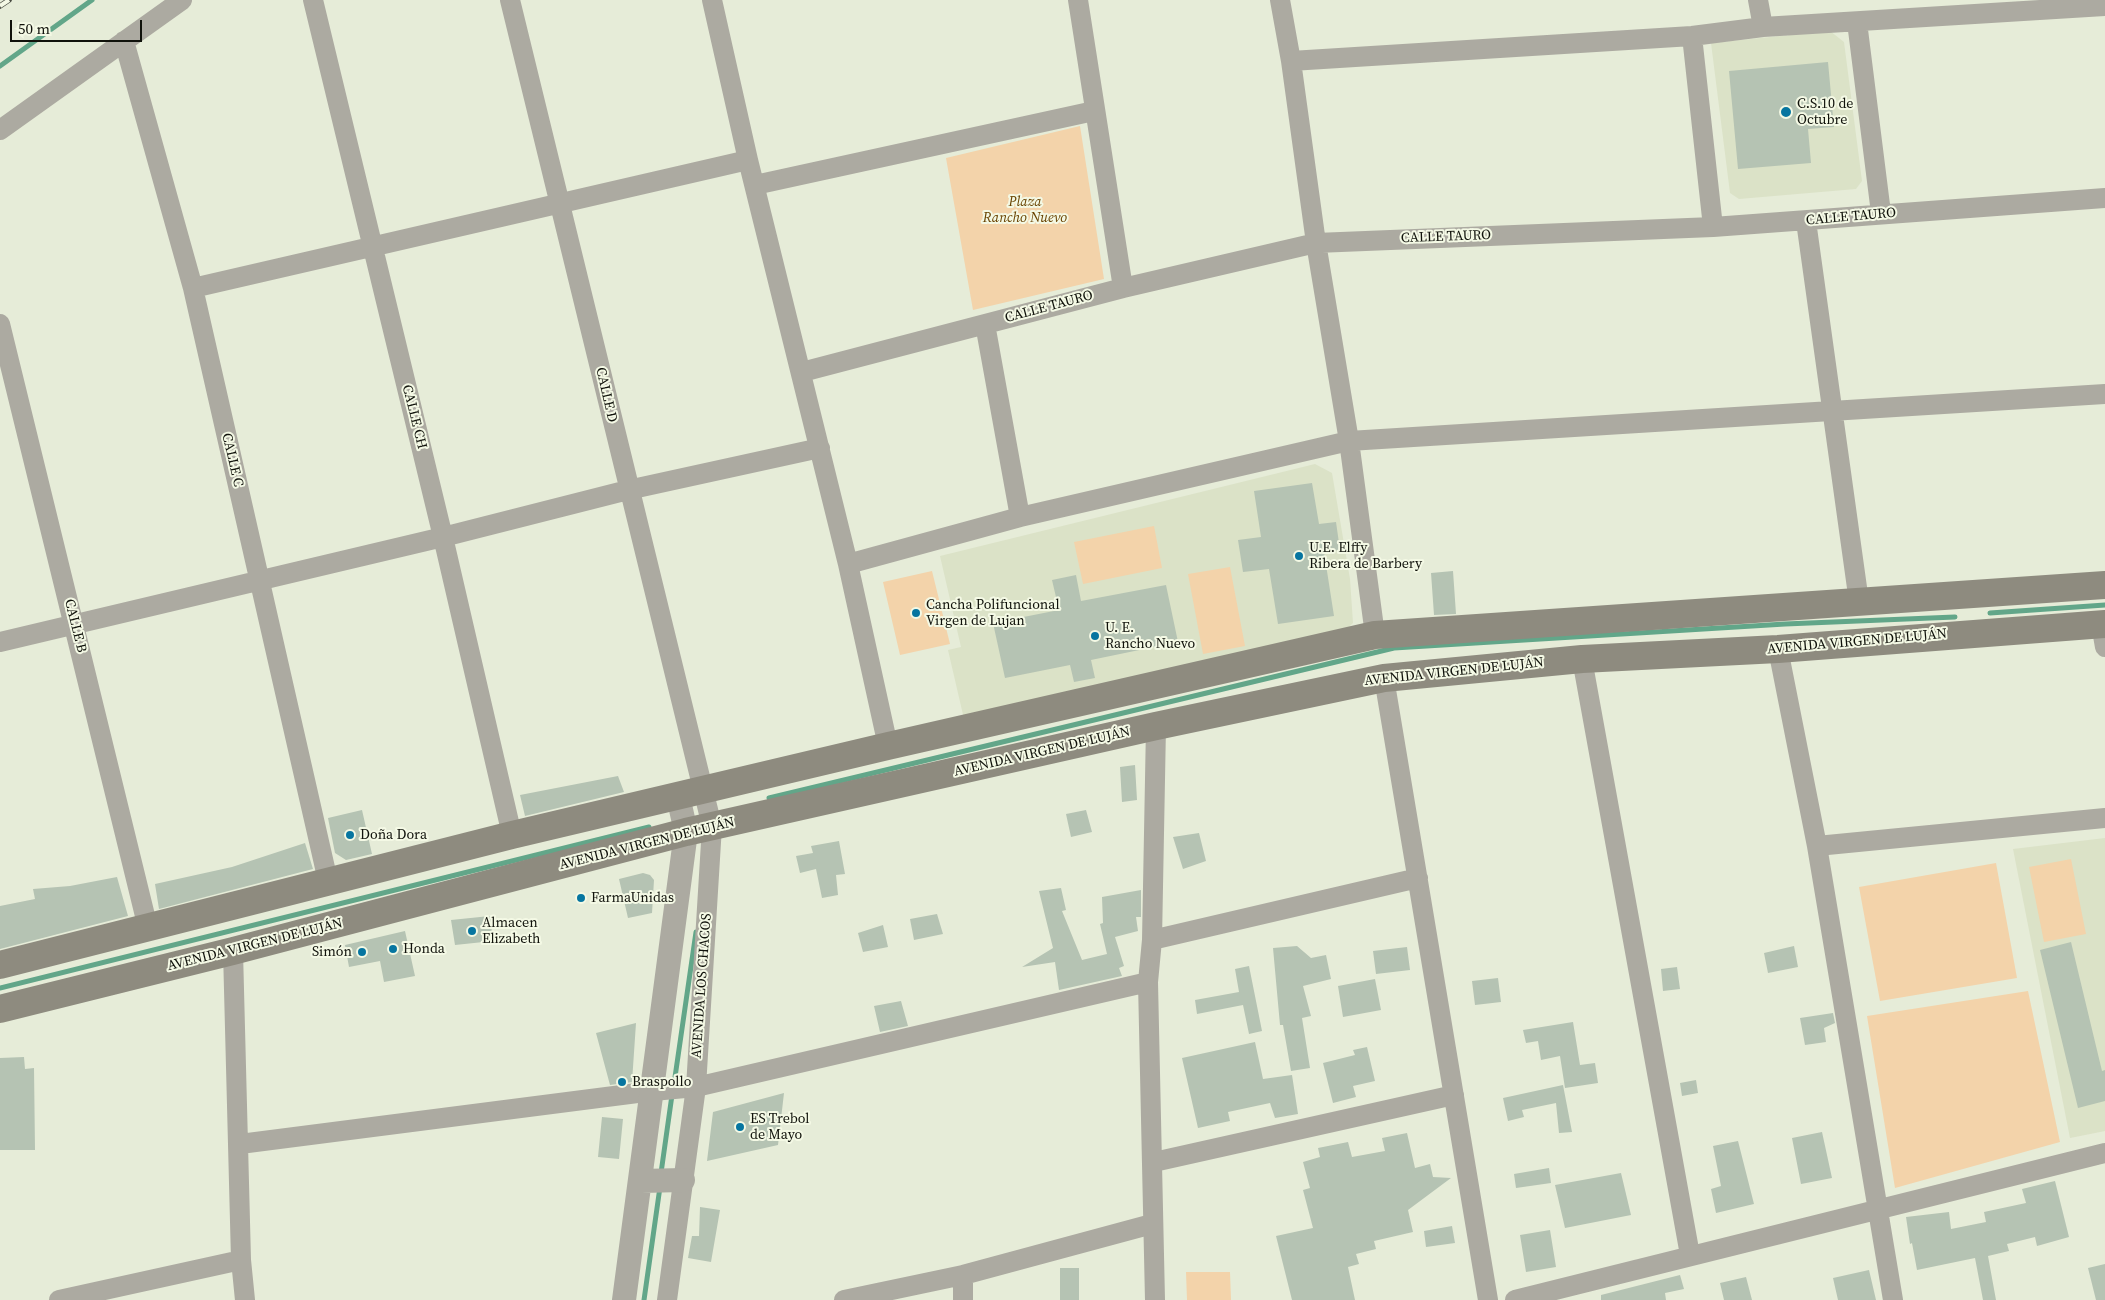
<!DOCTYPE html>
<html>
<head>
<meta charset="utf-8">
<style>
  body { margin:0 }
  #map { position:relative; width:2105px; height:1300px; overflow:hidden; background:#e6ecd8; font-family:"Source Serif 4",serif }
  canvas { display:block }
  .scale { position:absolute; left:10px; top:20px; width:132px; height:22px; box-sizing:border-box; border:2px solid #10120b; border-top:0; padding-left:6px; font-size:15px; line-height:18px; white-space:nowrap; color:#10120b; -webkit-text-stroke:4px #f4f9e5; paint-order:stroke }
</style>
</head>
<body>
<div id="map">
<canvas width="2105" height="1300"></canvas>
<div class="scale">50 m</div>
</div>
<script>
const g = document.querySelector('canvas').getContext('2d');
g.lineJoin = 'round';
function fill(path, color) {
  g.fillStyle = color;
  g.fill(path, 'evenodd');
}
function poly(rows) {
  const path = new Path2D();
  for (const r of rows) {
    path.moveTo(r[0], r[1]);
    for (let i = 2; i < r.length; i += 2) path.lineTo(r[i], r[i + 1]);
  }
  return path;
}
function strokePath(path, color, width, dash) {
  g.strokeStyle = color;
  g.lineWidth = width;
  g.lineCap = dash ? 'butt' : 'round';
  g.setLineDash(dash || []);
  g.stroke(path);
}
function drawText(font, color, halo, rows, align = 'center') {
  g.font = font + ' "Source Serif 4",serif';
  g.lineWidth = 4;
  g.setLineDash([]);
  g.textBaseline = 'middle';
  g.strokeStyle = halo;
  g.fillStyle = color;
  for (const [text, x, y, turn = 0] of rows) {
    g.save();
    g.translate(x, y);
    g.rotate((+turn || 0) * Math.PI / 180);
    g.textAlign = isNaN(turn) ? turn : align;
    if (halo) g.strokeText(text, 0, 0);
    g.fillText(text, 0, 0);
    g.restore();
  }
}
fill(poly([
  [1830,31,1844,42,1862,181,1856,189,1739,199,1730,193,1711,43],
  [1315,464,1332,473,1350,579,1353,623,1345,631,964,719,948,650,961,647,940,556],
  [2105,838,2105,1131,2070,1138,2013,849]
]), '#dbe2c7');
fill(poly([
  [1080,126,1104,279,973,310,946,158],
  [1154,526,1162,568,1083,584,1074,542],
  [1230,567,1245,646,1203,654,1188,574],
  [932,571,950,644,900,655,883,582],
  [2071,859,2086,934,2044,942,2029,867],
  [1996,863,2017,978,1880,1001,1859,887],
  [2028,991,2060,1142,1895,1188,1867,1016],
  [1186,1272,1230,1272,1231,1300,1187,1300]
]), '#f3d3aa');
strokePath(poly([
  [0,66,92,0],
  [1990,613,2105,605],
  [769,798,1394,648,1785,624,1955,617],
  [0,988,649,827],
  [674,1084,696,932],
  [661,1173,672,1095],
  [644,1300,660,1187]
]), '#62a689', 5);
fill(poly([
  [1828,62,1834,127,1808,129,1811,163,1738,169,1729,71],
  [1312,483,1319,524,1336,522,1340,550,1324,552,1334,616,1278,624,1269,569,1243,572,1238,540,1261,537,1254,491],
  [1453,571,1456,614,1434,615,1431,573],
  [1076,575,1081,601,1166,585,1178,642,1091,660,1095,678,1074,682,1070,665,1005,678,993,623,1059,610,1052,580],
  [1135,765,1137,800,1122,802,1120,767],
  [618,776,624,792,525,816,520,795],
  [362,810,372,854,346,860,335,853,328,818],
  [1086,810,1092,832,1071,837,1066,814],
  [1199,833,1206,861,1183,869,1173,837],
  [839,841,845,874,836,875,838,895,822,898,816,869,800,873,796,856,813,853,811,846],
  [305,843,313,869,159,909,155,884,232,867],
  [643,873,650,875,654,880,652,913,628,918,619,879],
  [117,877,128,916,0,949,0,906,35,899,33,889,70,886],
  [1061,888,1066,910,1062,911,1082,960,1107,954,1100,924,1103,923,1102,897,1141,890,1141,917,1136,917,1138,931,1115,937,1124,966,1119,968,1122,976,1059,990,1055,962,1022,967,1053,948,1039,891],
  [937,914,943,934,914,940,910,919],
  [490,916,493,941,455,945,451,920],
  [883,925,888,947,863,952,858,933],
  [405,931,415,976,384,982,380,961,349,967,345,945],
  [2071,942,2102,1071,2105,1070,2105,1101,2078,1108,2040,950],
  [1297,946,1311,958,1326,955,1331,979,1303,986,1311,1016,1302,1018,1310,1068,1291,1071,1283,1025,1280,1025,1273,948],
  [1794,946,1798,967,1768,973,1764,953],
  [1407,947,1410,970,1376,974,1373,951],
  [1249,966,1262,1031,1249,1034,1243,1005,1197,1014,1195,1000,1239,992,1235,969],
  [1677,967,1680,989,1663,991,1661,969],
  [1498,978,1501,1002,1475,1005,1472,981],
  [1375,979,1381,1010,1343,1017,1338,986],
  [901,1001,908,1026,880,1032,874,1006],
  [1833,1013,1835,1023,1824,1028,1826,1042,1805,1045,1800,1018],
  [1573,1022,1580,1065,1595,1063,1598,1083,1565,1088,1560,1056,1541,1060,1538,1041,1526,1043,1523,1030],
  [636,1023,632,1082,610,1085,596,1033],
  [1255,1042,1263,1079,1292,1075,1298,1114,1275,1118,1270,1103,1228,1112,1230,1121,1198,1128,1182,1058],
  [1367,1047,1375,1081,1353,1086,1356,1097,1333,1103,1323,1063,1355,1055,1353,1050],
  [24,1057,25,1069,34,1068,35,1150,0,1150,0,1058],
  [1696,1080,1698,1093,1682,1096,1680,1083],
  [1563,1085,1572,1132,1559,1133,1556,1103,1522,1110,1524,1117,1508,1121,1503,1098],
  [784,1093,778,1145,707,1161,713,1112],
  [602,1117,623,1119,619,1159,598,1157],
  [1822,1132,1832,1178,1801,1184,1792,1138],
  [1407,1133,1415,1168,1430,1164,1433,1177,1451,1178,1408,1210,1413,1232,1374,1241,1376,1249,1356,1254,1359,1264,1348,1267,1355,1300,1292,1300,1276,1236,1313,1228,1303,1190,1310,1188,1303,1162,1320,1157,1318,1148,1348,1142,1352,1157,1385,1151,1382,1138],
  [1738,1141,1754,1204,1716,1213,1711,1189,1721,1186,1713,1146],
  [1549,1168,1551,1183,1516,1188,1514,1174],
  [1621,1173,1631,1215,1565,1228,1555,1185],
  [2055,1181,2069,1237,2037,1246,2035,1237,2007,1244,2009,1251,1988,1256,1996,1300,1983,1300,1975,1258,1917,1270,1912,1243,1910,1244,1906,1217,1949,1212,1951,1229,1986,1222,1984,1212,2026,1203,2022,1189],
  [700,1207,720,1210,711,1262,688,1258,692,1236,699,1236],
  [1452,1226,1455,1243,1426,1247,1424,1231],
  [1550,1230,1556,1267,1526,1272,1520,1235],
  [2105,1264,2105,1300,2096,1300,2088,1268],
  [1060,1268,1079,1268,1079,1300,1060,1300],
  [1869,1270,1876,1300,1838,1300,1833,1278],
  [1680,1275,1684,1289,1665,1293,1666,1300,1601,1300,1601,1295],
  [1746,1277,1752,1300,1724,1300,1720,1283]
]), '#b5c3b3');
strokePath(poly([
  [313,0,443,537,512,835],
  [510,0,712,826,696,1087,667,1300],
  [712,0,748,160,848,564,888,746],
  [1078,0,1123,288],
  [1280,0,1291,61,1316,243,1349,441,1375,635],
  [1758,0,1763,27],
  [1857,22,1881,213],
  [1692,36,1713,227],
  [124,41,193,288,328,881],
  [1291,61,1692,36,1763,27,2105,6],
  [0,130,182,0],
  [755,185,1094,111],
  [1806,221,1859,602],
  [193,288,748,160],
  [0,324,148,928],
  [985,324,1020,517],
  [802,372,1123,288,1316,243,1713,227,2105,198],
  [848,564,1020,517,1349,441,2105,394],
  [2101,624,2105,647],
  [0,642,443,537,628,490,820,448],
  [1778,649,1817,846,1893,1300],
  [1582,659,1690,1255],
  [1384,678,1488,1300],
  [1817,846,2105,818],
  [1152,940,1418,878],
  [233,951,241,1260,245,1300],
  [240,1144,653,1091,696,1087,1148,982],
  [1154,1162,1454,1095],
  [59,1300,241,1260],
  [844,1300,963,1275,1152,1224],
  [963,1300,963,1275],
  [1155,1300,1148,982,1152,940,1156,726],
  [1515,1300,2105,1153]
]), '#acaaa1', 20);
strokePath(poly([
  [641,1181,683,1180],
  [624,1300,686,832,678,796]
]), '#acaaa1', 24);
strokePath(poly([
  [0,965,512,835,888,746,1375,635,2105,585],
  [0,1009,233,951,686,832,1156,726,1384,678,1582,659,1778,649,2105,624]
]), '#8e8b7f', 28);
const rail = poly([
  [0,6,9,0]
]);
strokePath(rail, '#484b41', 5.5);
strokePath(rail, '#f4f9e5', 4, [11]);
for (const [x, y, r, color] of [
  [1786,112,6,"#0675a0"],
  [1299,556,5,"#0675a0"],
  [916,613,5,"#0675a0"],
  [1095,636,5,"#0675a0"],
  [350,835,5,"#0675a0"],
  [581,898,5,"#0675a0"],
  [472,931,5,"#0675a0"],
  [393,949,5,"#0675a0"],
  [362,952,5,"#0675a0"],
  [622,1082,5,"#0675a0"],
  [740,1127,5,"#0675a0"]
]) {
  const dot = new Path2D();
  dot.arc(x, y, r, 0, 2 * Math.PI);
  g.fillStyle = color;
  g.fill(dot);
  strokePath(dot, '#f4f9e5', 2);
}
drawText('14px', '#10120b', '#f4f9e5', [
  ["C.S.10 de",1797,104],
  ["Octubre",1797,120],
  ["U.E. Elffy",1309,548],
  ["Ribera de Barbery",1309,564],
  ["Cancha Polifuncional",926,605],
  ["Virgen de Lujan",926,621],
  ["U. E.",1105,628],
  ["Rancho Nuevo",1105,644],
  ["Doña Dora",360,835],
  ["FarmaUnidas",591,898],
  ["Almacen",482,923],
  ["Elizabeth",482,939],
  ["Honda",403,949],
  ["Simón",352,952,"right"],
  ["Braspollo",632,1082],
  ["ES Trebol",750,1119],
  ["de Mayo",750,1135]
], 'left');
drawText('italic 14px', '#694300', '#f4f9e5', [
  ["Plaza",1025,202],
  ["Rancho Nuevo",1025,218]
]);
drawText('14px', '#10120b', '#f4f9e5', [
  ["CALLE TAURO",1851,217,-5],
  ["CALLE TAURO",1446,237,-2],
  ["CALLE TAURO",1049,307,-15],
  ["CALLE D",606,395,77],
  ["CALLE CH",414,417,76],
  ["CALLE C",232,460,77],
  ["CALLE B",75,626,76],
  ["AVENIDA VIRGEN DE LUJÁN",1857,642,-5],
  ["AVENIDA VIRGEN DE LUJÁN",1454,672,-6],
  ["AVENIDA VIRGEN DE LUJÁN",1042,752,-13],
  ["AVENIDA VIRGEN DE LUJÁN",647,844,-14],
  ["AVENIDA VIRGEN DE LUJÁN",255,945,-14],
  ["AVENIDA LOS CHACOS",702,986,-86]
]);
</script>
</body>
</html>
